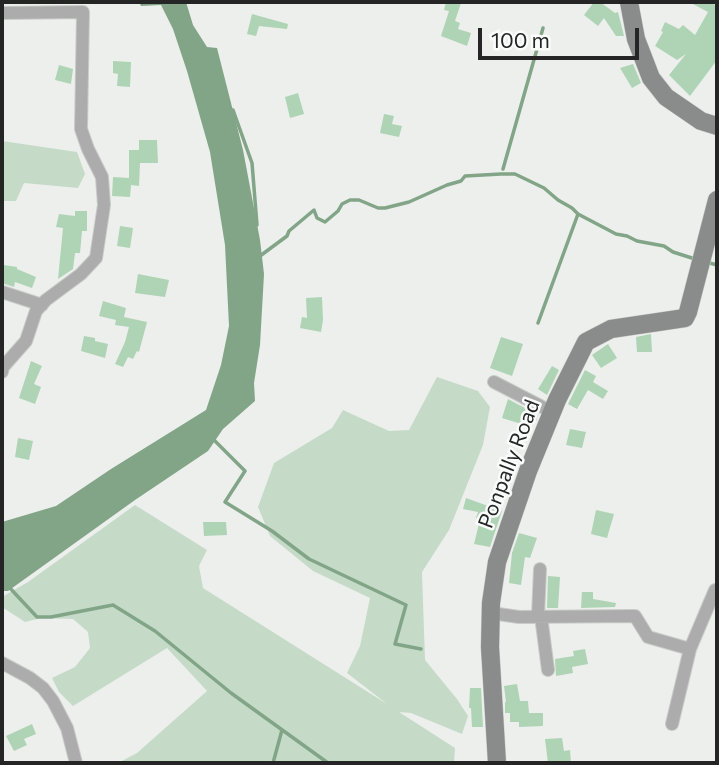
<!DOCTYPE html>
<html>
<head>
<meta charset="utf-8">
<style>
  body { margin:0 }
  #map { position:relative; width:719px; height:765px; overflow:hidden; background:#ecefec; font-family:Commissioner,sans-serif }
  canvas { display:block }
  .frame { position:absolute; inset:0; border:4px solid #242524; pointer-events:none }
  .scale { position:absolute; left:478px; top:28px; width:161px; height:32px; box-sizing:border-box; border:4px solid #242524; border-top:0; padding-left:9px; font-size:21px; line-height:24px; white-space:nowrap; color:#242524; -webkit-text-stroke:5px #f9fcfa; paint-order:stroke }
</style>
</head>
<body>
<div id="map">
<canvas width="719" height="765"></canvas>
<div class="frame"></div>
<div class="scale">100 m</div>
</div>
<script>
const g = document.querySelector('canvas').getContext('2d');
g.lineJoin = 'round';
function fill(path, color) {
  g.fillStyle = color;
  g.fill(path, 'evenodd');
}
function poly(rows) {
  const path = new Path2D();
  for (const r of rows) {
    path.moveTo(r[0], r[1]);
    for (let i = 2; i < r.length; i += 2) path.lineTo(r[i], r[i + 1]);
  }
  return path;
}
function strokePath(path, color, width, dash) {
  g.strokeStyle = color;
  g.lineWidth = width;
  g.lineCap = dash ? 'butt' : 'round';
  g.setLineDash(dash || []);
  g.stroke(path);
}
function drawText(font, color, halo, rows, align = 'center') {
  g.font = font + ' Commissioner,sans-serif';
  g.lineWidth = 5;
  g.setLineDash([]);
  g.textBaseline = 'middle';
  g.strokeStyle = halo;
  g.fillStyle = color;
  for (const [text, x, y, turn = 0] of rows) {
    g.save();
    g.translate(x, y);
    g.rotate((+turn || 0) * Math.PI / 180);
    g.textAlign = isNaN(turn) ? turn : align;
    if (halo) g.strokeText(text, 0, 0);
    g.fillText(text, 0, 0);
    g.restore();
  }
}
fill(poly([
  [2,141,77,152,85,174,78,188,24,183,16,201,2,201],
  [437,377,478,391,490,407,483,445,449,530,422,572,425,660,457,699,468,716,462,734,411,713,399,712,455,748,454,763,118,763,137,753,207,691,167,648,73,706,59,692,52,678,75,667,90,648,88,632,73,619,41,618,25,622,2,607,2,597,28,582,135,505,207,550,199,566,203,588,387,704,347,673,360,646,370,598,313,571,270,536,258,507,274,463,332,428,343,410,389,431,409,430]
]), '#c5dbc8');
fill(poly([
  [139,2,186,2,193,25,207,47,217,48,243,150,260,240,264,274,260,345,254,383,255,401,223,429,208,451,135,500,8,591,2,591,2,522,56,506,111,469,206,410,221,365,229,326,225,245,210,152,187,71,173,29,161,5,141,6]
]), '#82a588');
strokePath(poly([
  [233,110,252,163,257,225],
  [503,169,543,28],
  [260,256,287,236,289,231,314,210,317,218,325,222,338,211,342,204,350,200,359,200,378,208,385,208,409,202,447,185,461,181,465,176,501,174,515,174,544,188,558,200,572,208,578,214,616,234,627,236,637,241,664,246,673,252,695,259],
  [706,262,717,265],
  [538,323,578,214],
  [213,439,245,471,225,502,272,531,309,559,406,605,395,644,421,649],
  [8,586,37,617,51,617,113,605,155,631,231,693,328,763],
  [273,763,282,730]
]), '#82a588', 3.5);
fill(poly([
  [446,2,461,3,455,21,460,23,458,29,471,33,467,46,441,36,449,11,444,10],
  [594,2,600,2,615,13,618,12,624,36,616,36,604,18,598,26,584,15],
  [689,2,710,2,717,6,717,60,690,96,669,75,686,54,677,60,655,46,663,32,661,31,665,22,679,29,683,25,695,35,708,12],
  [252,14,288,24,287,29,259,26,256,36,247,34],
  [113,61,131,62,130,87,117,86,118,74,113,73],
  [633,64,641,83,632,88,620,68],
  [59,65,73,69,71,84,55,80],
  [298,93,304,114,290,118,285,97],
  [384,114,394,116,392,124,402,126,399,137,380,133],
  [139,140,157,140,158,163,140,163,139,186,131,185,130,197,112,196,113,177,129,178,129,150,139,150],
  [75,211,87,211,87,231,82,231,80,253,75,253,73,269,58,279,63,228,56,227,59,214,75,216],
  [120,226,133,228,130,248,117,246],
  [4,265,17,267,17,269,36,277,32,288,15,282,14,287,2,283],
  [138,274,169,280,165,297,135,293],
  [322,297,323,320,321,332,300,328,302,317,307,318,306,298],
  [103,301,126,308,124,317,147,322,139,352,137,351,133,359,128,357,123,367,115,364,125,342,129,327,115,325,116,320,99,316],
  [651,334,652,352,637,352,636,337],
  [84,336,95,338,95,341,108,344,105,358,81,351],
  [501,337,523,344,512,376,490,368],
  [608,344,617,358,601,368,592,355],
  [31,361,42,366,34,384,41,387,35,404,19,398],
  [552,366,559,370,547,395,538,389],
  [585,370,596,376,593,382,608,391,603,399,588,390,577,409,568,404],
  [508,399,538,415,536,421,530,419,528,426,502,418],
  [570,429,586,432,582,448,566,445],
  [18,438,33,441,29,460,15,457],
  [466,498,502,511,490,547,474,544,480,520,476,518,478,512,463,509],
  [596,510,614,514,607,538,591,534],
  [203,522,226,522,227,535,204,536],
  [519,533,537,538,530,558,525,557,521,585,509,583,512,553],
  [548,576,560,577,558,608,547,608],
  [582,592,593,592,593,599,616,603,615,607,581,608],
  [585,649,588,664,572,667,573,673,556,676,555,659,574,656,573,651],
  [517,684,520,701,528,701,529,713,543,713,543,726,519,727,519,722,510,722,510,713,505,713,505,702,506,702,504,686],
  [470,688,481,688,483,727,472,727,471,708,469,708],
  [32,724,36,734,24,739,27,745,14,751,6,736],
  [562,738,564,751,570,750,571,763,548,763,545,739]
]), '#afd4b5');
const street = poly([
  [2,13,83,12,81,129,88,149,102,177,104,205,96,258,81,274,46,300,36,311,26,341,3,367,2,372],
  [2,292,42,305],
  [494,382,552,412],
  [491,613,519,617,635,616,648,637,690,649],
  [538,616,540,569],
  [541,616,548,670],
  [2,663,30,678,43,688,53,701,67,728,76,763],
  [672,724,690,649,715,590]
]);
const secondary = poly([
  [629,2,636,39,651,78,666,97,701,121,717,126],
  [497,763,490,647,491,603,497,562,528,471,557,400,586,342,611,329,685,318,688,312,717,200]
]);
strokePath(street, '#c8cbc8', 14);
strokePath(secondary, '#c8cbc8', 19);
strokePath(street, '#abacab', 12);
strokePath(secondary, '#8a8c8b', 18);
drawText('21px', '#242524', '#f9fcfa', [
  ["Ponpally Road",509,464,-69]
]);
</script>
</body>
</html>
